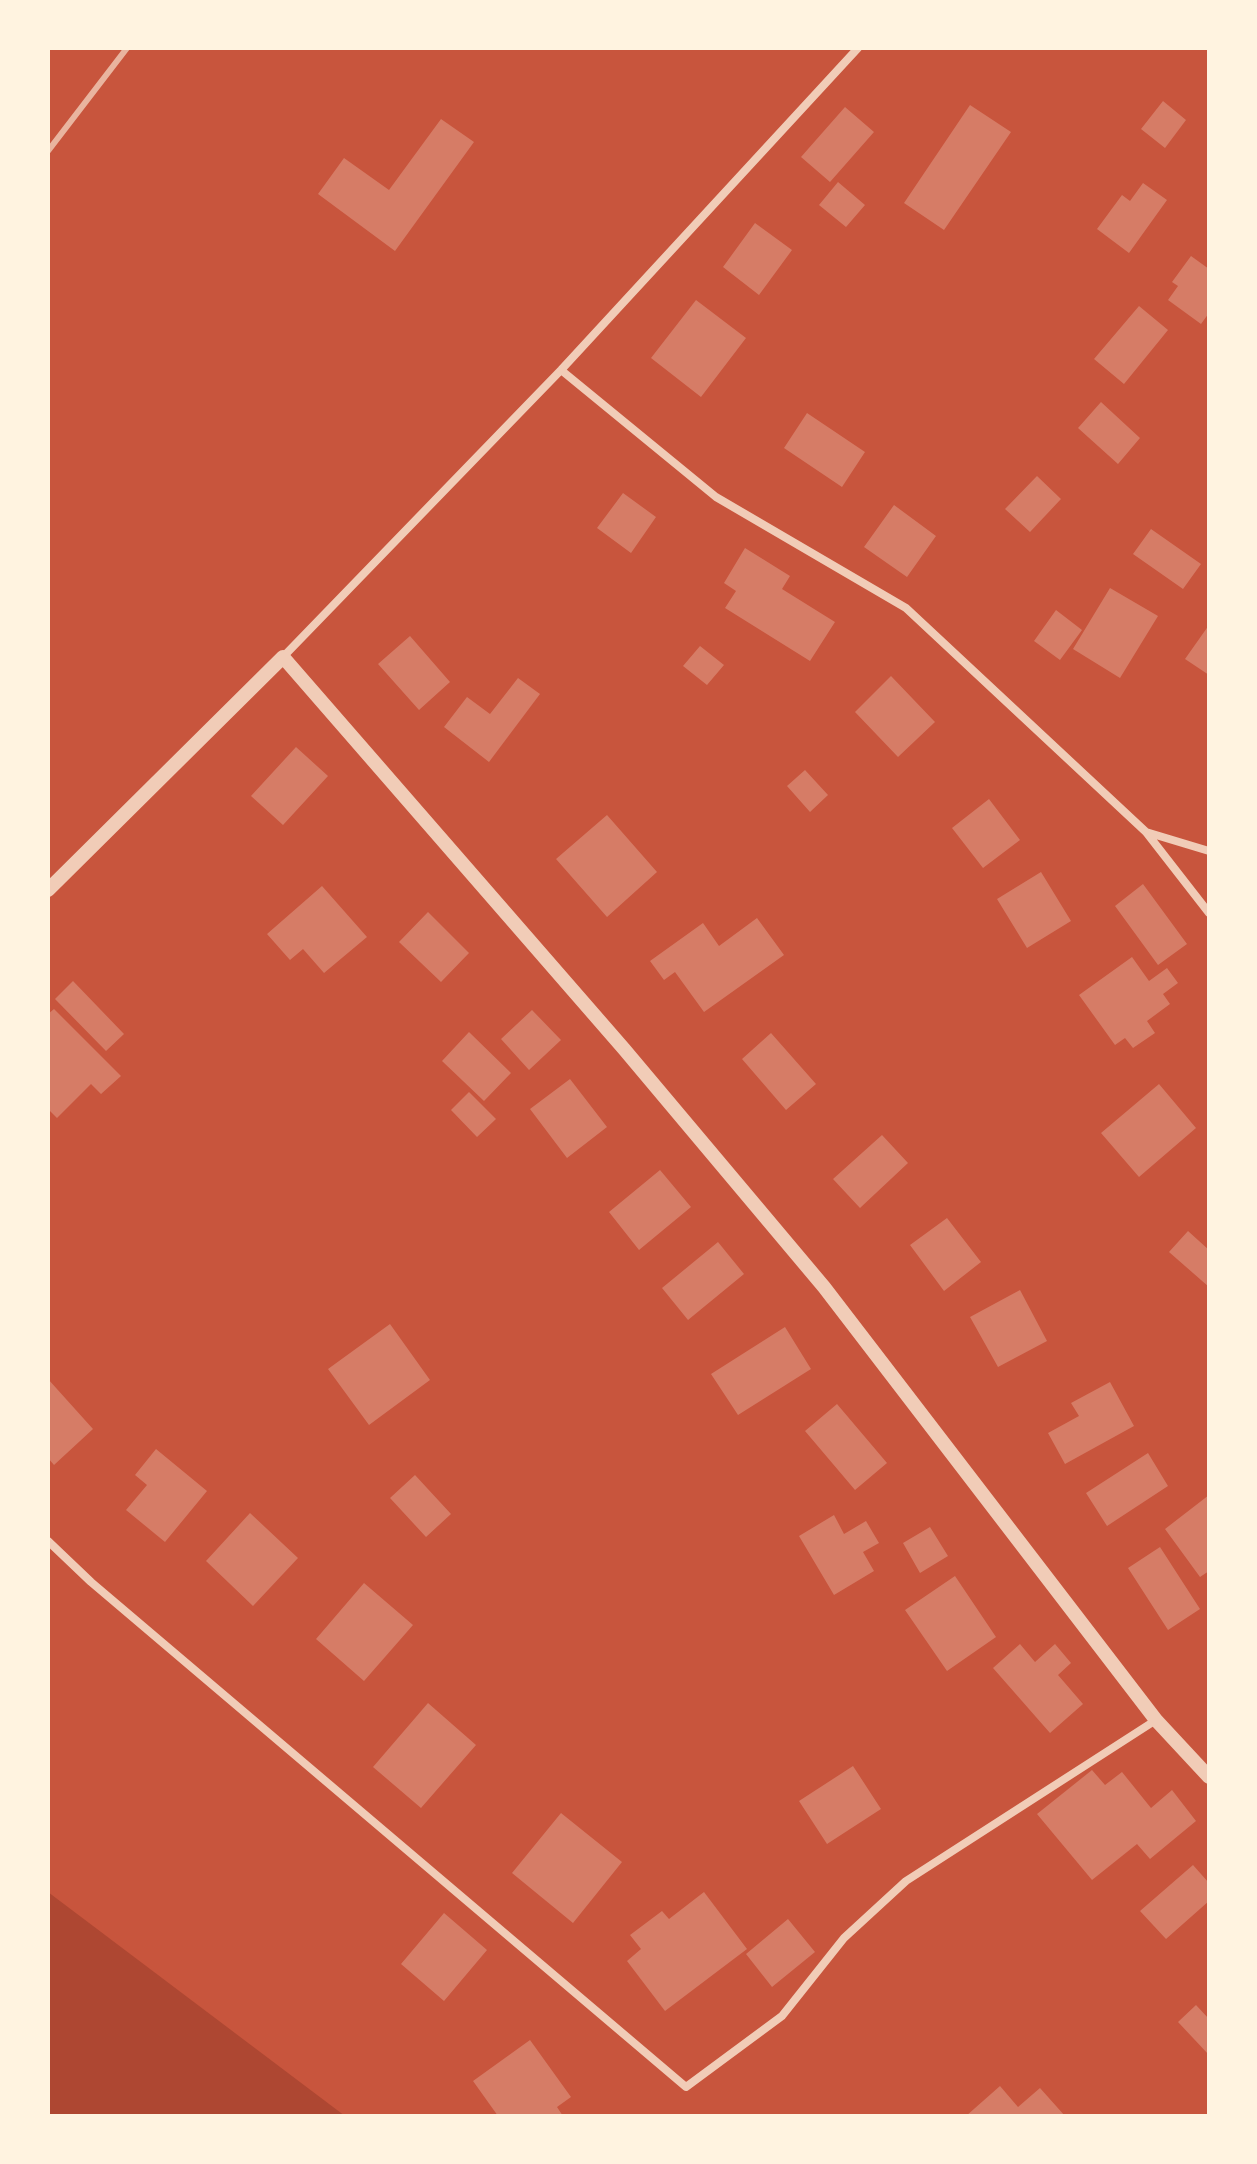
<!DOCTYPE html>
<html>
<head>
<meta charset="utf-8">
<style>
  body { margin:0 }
  #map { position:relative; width:1257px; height:2164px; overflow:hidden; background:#c8553d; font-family:"IBM Plex Sans",sans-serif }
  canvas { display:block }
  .frame { position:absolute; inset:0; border:50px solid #fff3e0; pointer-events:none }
</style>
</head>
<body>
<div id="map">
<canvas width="1257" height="2164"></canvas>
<div class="frame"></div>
</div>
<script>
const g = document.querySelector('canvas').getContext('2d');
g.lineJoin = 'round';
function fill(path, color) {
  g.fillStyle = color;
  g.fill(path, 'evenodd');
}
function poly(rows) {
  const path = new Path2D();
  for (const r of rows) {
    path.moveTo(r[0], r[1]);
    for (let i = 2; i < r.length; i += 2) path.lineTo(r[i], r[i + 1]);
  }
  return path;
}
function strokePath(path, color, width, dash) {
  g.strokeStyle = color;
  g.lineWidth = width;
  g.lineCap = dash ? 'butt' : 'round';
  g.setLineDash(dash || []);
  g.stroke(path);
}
fill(poly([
  [48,1892,345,2116,48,2116]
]), '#ae4732');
fill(poly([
  [1163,101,1186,120,1165,148,1141,129],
  [970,105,1011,132,944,230,904,203],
  [845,107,874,132,830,182,801,157],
  [441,119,474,142,395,251,318,194,344,158,389,190],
  [838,182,865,205,846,227,819,205],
  [1143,183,1167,200,1129,253,1097,229,1122,195,1130,201],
  [755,223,792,250,759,295,723,267],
  [1191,256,1209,269,1209,313,1201,324,1168,300,1178,286,1172,282],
  [696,300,746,338,701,397,651,358],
  [1139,306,1168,330,1124,384,1094,359],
  [1101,402,1140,438,1118,464,1078,428],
  [807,413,865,452,842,487,784,448],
  [1037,476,1061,499,1030,532,1005,509],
  [623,493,656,517,631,553,597,528],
  [894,505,936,536,907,577,864,547],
  [1151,529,1201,564,1183,589,1133,554],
  [745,548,790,576,782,589,835,622,810,661,725,608,736,591,724,583],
  [1110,588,1158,616,1120,678,1073,649],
  [1056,610,1082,630,1060,660,1034,641],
  [1209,625,1209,675,1185,659],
  [410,636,450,682,419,710,378,664],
  [700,646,724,665,707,685,683,666],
  [891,676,935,722,898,757,855,712],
  [518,678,540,694,489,762,444,727,467,697,490,714],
  [296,747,328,776,283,825,251,796],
  [805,770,828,795,810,812,787,786],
  [989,799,1020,840,983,868,952,828],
  [607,815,657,872,607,917,556,859],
  [1041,872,1071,921,1027,948,997,899],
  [1143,884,1187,944,1158,965,1115,906],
  [322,886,367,937,324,973,303,949,290,960,267,934],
  [428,912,469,953,441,982,399,942],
  [757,918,784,955,704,1012,675,972,664,980,650,961,703,923,719,946],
  [1132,957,1149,981,1167,968,1178,983,1163,994,1170,1004,1147,1021,1155,1033,1133,1048,1125,1038,1115,1045,1079,995],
  [73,981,124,1034,106,1051,55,999],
  [54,1009,121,1076,101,1094,91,1084,57,1118,48,1109,48,1014],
  [532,1010,561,1040,529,1070,501,1039],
  [469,1032,511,1073,484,1101,442,1061],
  [771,1033,816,1084,786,1110,742,1059],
  [570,1079,607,1127,567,1158,530,1109],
  [1159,1084,1196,1128,1139,1177,1101,1133],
  [469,1092,496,1119,477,1137,451,1110],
  [882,1135,908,1163,860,1208,833,1179],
  [660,1170,691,1207,639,1250,609,1212],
  [947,1218,981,1262,944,1291,910,1245],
  [1188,1231,1209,1250,1209,1287,1169,1252],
  [718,1242,744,1274,688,1320,662,1288],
  [1020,1290,1047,1341,998,1367,970,1317],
  [390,1324,430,1380,369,1425,328,1369],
  [785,1327,811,1369,738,1415,711,1374],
  [48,1379,93,1429,54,1465,48,1458],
  [1110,1382,1134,1426,1065,1464,1048,1433,1079,1416,1071,1403],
  [837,1404,887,1463,855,1490,805,1431],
  [156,1449,207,1491,165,1542,126,1510,147,1485,135,1475],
  [1148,1453,1168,1486,1107,1526,1086,1493],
  [415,1475,451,1514,426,1537,390,1498],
  [1209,1495,1209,1571,1200,1577,1165,1529],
  [250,1513,298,1558,253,1606,206,1561],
  [834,1515,844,1534,866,1521,879,1543,863,1552,874,1571,834,1595,799,1536],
  [930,1527,948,1556,920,1573,903,1543],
  [1160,1547,1200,1609,1168,1630,1128,1568],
  [955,1576,996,1637,947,1671,905,1610],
  [364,1583,413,1625,364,1681,316,1639],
  [1020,1644,1035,1662,1055,1644,1071,1663,1058,1675,1083,1704,1050,1733,993,1668],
  [428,1703,476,1745,421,1808,373,1767],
  [853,1766,881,1809,827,1844,799,1801],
  [1092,1770,1105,1785,1122,1772,1151,1808,1172,1790,1196,1821,1150,1859,1137,1844,1092,1880,1037,1814],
  [561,1813,622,1862,573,1923,512,1873],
  [1193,1865,1209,1883,1209,1901,1166,1939,1140,1911],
  [704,1892,747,1949,665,2011,627,1961,641,1949,630,1935,662,1911,669,1919],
  [444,1913,487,1950,444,2001,401,1964],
  [788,1919,815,1952,772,1987,746,1954],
  [1196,2005,1209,2019,1209,2055,1178,2022],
  [530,2040,571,2097,557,2107,563,2116,498,2116,473,2081],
  [1000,2086,1018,2107,1040,2088,1065,2116,966,2116]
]), '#d67c66');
strokePath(poly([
  [561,370,716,497,906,608,1146,832,1209,851],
  [283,657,561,370,858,48],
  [1146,832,1209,913],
  [48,1541,91,1582,686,2087,782,2016,844,1938,906,1881,1156,1720]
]), '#f1ccb7', 8);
strokePath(poly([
  [48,890,283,657,624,1049,824,1287,1156,1720,1209,1777]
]), '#f1ccb7', 14);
strokePath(poly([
  [48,151,127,48]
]), '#e9b49f', 6);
</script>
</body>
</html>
